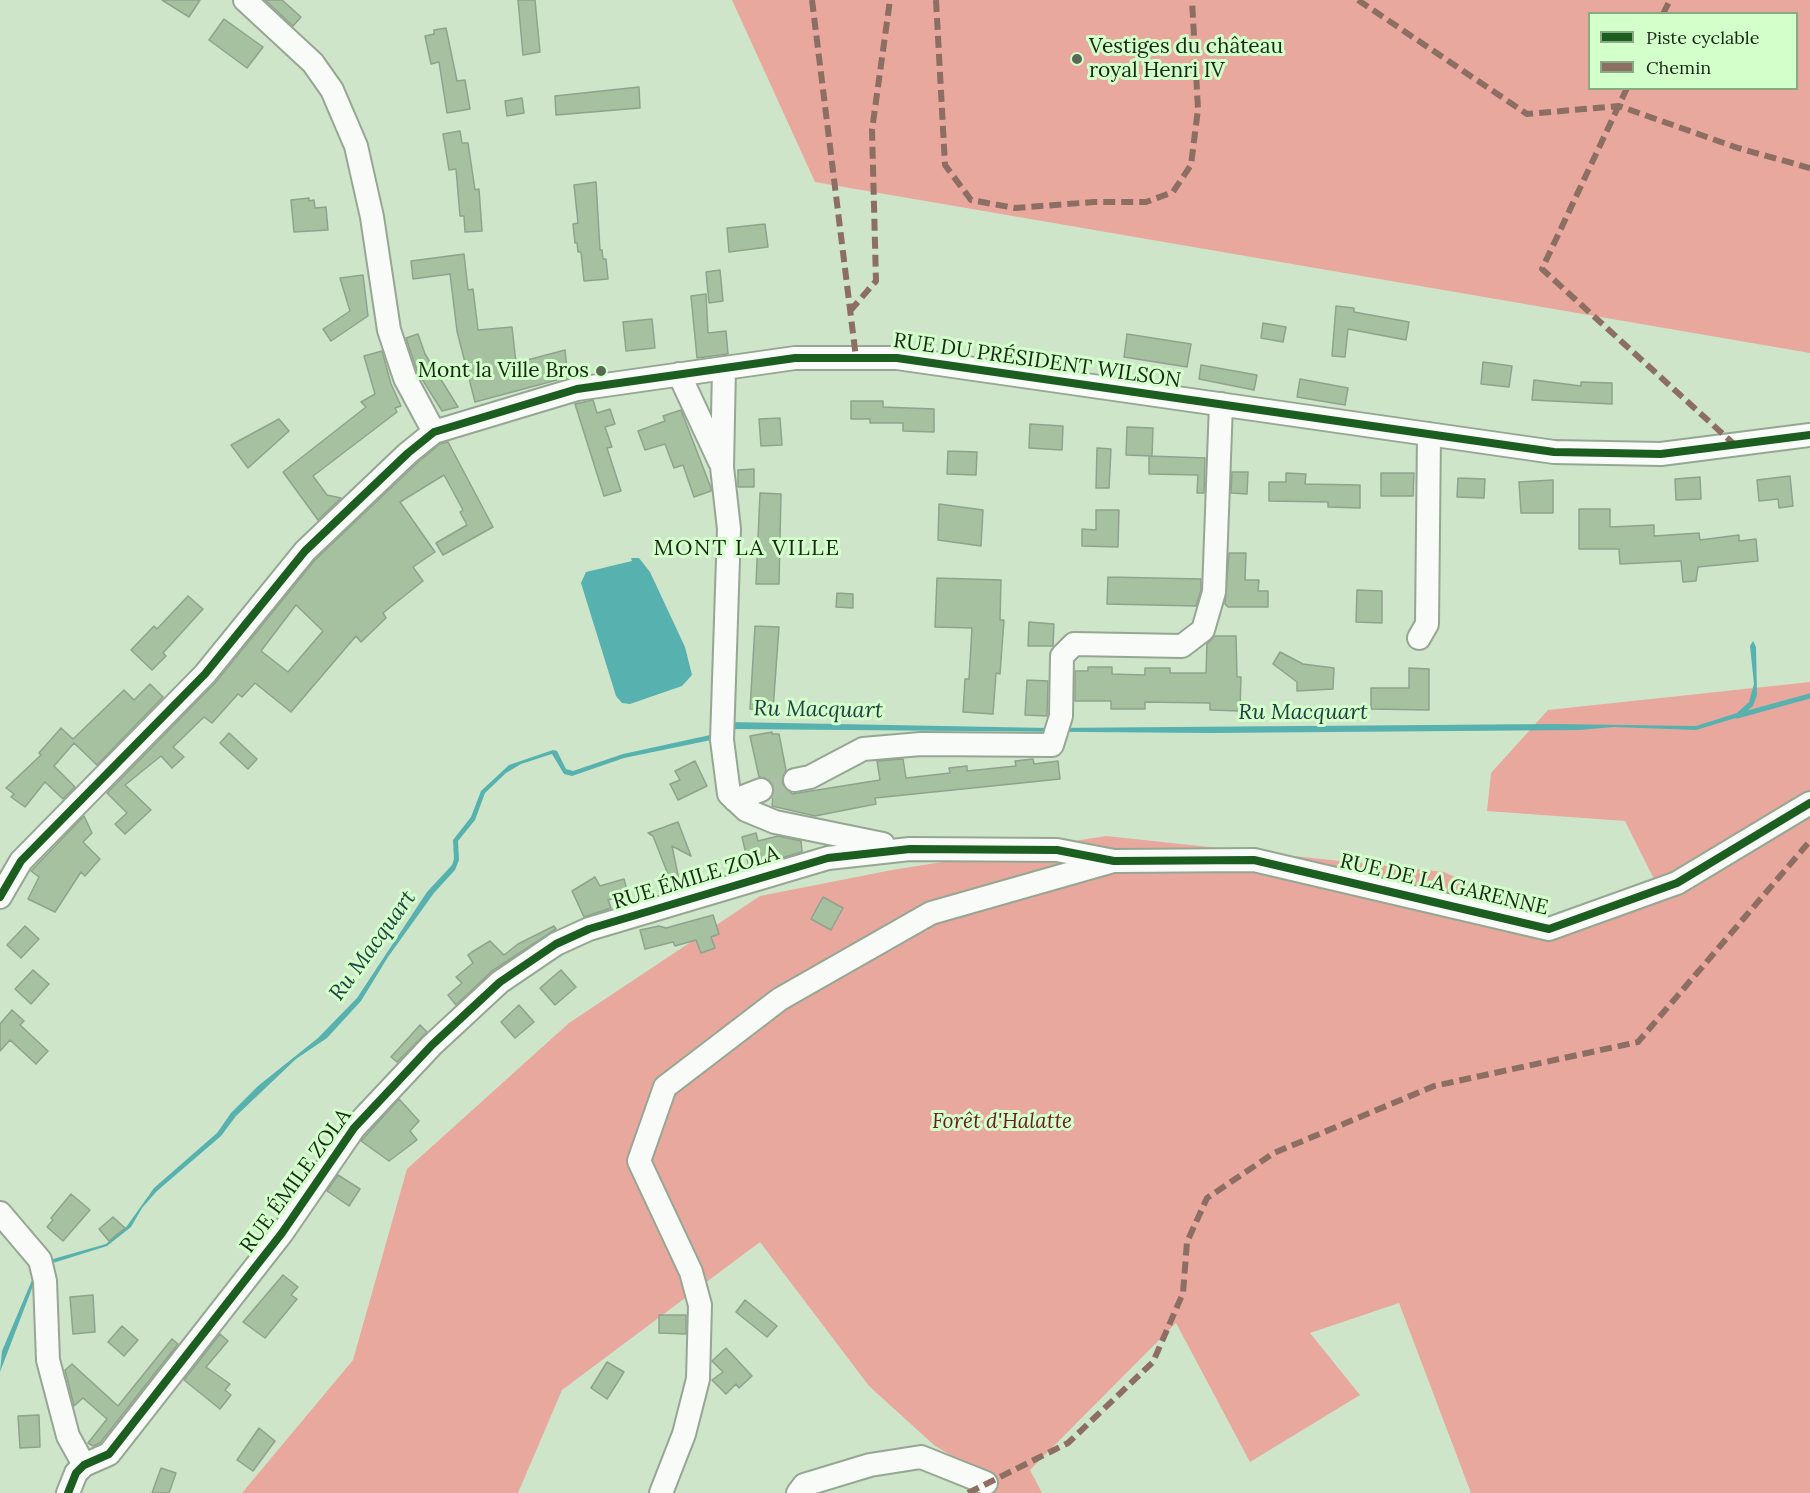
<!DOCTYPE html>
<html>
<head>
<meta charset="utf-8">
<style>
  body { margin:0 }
  #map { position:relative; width:1810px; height:1493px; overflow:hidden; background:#cee5ca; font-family:Lora,serif }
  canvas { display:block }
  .legend { position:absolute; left:1588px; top:12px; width:210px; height:78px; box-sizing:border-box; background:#d3ffcb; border:2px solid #88a982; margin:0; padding:8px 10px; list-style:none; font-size:18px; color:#182815 }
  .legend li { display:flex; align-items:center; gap:12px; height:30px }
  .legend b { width:30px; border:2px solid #88a982 }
</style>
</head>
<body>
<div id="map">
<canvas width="1810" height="1493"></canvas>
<ul class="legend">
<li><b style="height:8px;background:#1b5e20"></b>Piste cyclable</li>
<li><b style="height:8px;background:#8d6e63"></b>Chemin</li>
</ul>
</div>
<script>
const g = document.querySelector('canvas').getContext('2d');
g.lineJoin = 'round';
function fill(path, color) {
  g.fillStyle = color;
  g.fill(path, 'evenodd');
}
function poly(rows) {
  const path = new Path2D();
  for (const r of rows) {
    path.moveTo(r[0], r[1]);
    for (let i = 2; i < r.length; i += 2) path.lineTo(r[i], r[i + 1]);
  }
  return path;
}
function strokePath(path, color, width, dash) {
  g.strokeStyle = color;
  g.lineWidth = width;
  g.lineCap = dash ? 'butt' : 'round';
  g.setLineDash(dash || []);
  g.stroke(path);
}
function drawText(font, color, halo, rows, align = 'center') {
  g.font = font + ' Lora,serif';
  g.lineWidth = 6;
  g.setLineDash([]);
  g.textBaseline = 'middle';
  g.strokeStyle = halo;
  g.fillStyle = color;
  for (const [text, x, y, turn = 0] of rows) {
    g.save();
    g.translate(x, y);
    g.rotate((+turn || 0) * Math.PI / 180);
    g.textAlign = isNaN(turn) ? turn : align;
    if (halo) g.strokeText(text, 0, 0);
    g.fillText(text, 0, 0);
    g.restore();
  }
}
fill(poly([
  [732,0,1810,0,1810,353,815,182],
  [1590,14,1796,14,1796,88,1590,88],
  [1810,682,1810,1493,1471,1493,1399,1303,1310,1333,1360,1395,1250,1462,1176,1323,1030,1470,1042,1493,980,1493,981,1474,934,1445,869,1386,760,1242,562,1390,518,1493,242,1493,353,1360,407,1169,569,1023,760,896,892,870,1106,836,1444,872,1570,932,1656,883,1625,821,1487,811,1491,773,1548,710]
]), '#e8a89e');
fill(poly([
  [631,558,639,558,650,572,685,647,692,675,682,686,630,704,622,703,616,696,581,583,586,572,632,561],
  [1753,641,1756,647,1757,695,1753,706,1739,717,1696,730,1614,727,1579,730,1209,733,727,729,729,722,1049,728,1553,724,1696,726,1737,713,1749,702,1754,684,1750,646],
  [715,734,716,739,624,758,572,776,564,774,552,754,521,764,506,773,485,793,475,820,458,841,459,860,455,870,434,893,388,957,361,1001,327,1038,296,1059,236,1116,221,1136,157,1191,142,1208,131,1227,107,1246,53,1263,53,1259,106,1244,127,1226,154,1188,217,1133,231,1113,258,1086,318,1038,357,998,427,892,452,865,454,859,453,840,471,817,481,791,509,765,553,750,557,751,566,769,573,771,623,754],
  [35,1273,36,1278,0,1372,2,1351]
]), '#57b1ae');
strokePath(poly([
  [1737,716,1810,696]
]), '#57b1ae', 5);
const building = poly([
  [162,0,200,0,189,17,162,0],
  [265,0,282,0,301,17,293,26,265,0],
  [518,0,535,0,540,52,523,55,518,0],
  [224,19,263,47,247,68,209,40,224,19],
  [446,28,457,81,465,80,470,109,447,113,439,62,431,64,425,36,434,34,434,30,446,28],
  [639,87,640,108,556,115,555,96,639,87],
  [522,98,524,113,507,116,505,101,522,98],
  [460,131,462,143,468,143,475,190,479,189,482,231,465,232,464,216,460,216,456,169,449,170,443,134,460,131],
  [596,182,600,250,602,250,603,259,606,259,608,279,584,281,581,252,578,252,577,243,575,243,573,224,578,223,574,185,596,182],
  [309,198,309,201,314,200,315,208,326,207,328,230,294,232,291,200,309,198],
  [765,224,768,247,729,252,727,228,765,224],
  [464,254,468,290,473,289,478,330,512,327,516,363,565,350,568,377,475,402,457,331,450,274,413,279,411,261,464,254],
  [720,270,723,301,709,303,706,272,720,270],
  [363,275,368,316,331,341,323,329,350,311,340,278,363,275],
  [706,294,708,333,726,331,728,354,697,358,691,296,706,294],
  [1336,306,1354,308,1354,312,1409,322,1406,340,1348,329,1345,357,1332,356,1336,306],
  [652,319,655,348,626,351,623,322,652,319],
  [1263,323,1286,327,1283,342,1261,338,1263,323],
  [418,334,425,354,458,407,442,411,417,371,406,338,418,334],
  [1127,334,1191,344,1187,367,1124,357,1127,334],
  [382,351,391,384,401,406,395,408,397,412,313,476,327,495,341,498,318,520,283,472,366,407,361,402,375,394,364,356,382,351],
  [1483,362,1512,366,1509,387,1481,384,1483,362],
  [1201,365,1257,375,1254,390,1199,379,1201,365],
  [1300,379,1348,388,1345,405,1297,397,1300,379],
  [1534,380,1581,386,1581,382,1612,383,1612,404,1532,400,1534,380],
  [593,400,597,413,610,409,615,424,605,427,612,447,607,448,621,491,604,496,575,404,593,400],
  [851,401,883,401,883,407,934,409,934,432,903,431,903,423,870,423,870,419,851,419,851,401],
  [681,410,711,488,711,491,694,497,683,465,674,468,665,444,645,450,638,431,665,421,663,416,681,410],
  [780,418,782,445,761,446,759,419,780,418],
  [279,419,289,431,248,468,231,445,279,419],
  [1030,424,1063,426,1062,450,1029,448,1030,424],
  [1127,427,1153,428,1152,456,1126,455,1127,427],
  [448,442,493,527,443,555,436,543,467,525,460,512,463,510,444,475,400,502,435,552,413,567,423,581,383,613,386,618,361,642,356,636,291,712,255,683,242,697,238,694,212,723,204,717,173,747,184,757,172,768,161,756,125,785,151,810,125,834,115,824,127,813,107,793,215,683,315,560,417,463,440,444,448,442],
  [296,605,323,631,288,672,261,651,296,605],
  [1097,448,1111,449,1109,488,1096,488,1097,448],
  [948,451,977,452,976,475,947,474,948,451],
  [1149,456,1205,458,1204,493,1197,493,1198,475,1149,474,1149,456],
  [754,469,754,487,738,487,738,470,754,469],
  [1232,472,1248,472,1247,494,1231,493,1232,472],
  [1286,473,1306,474,1305,484,1360,485,1360,508,1328,507,1328,502,1269,501,1269,482,1286,482,1286,473],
  [1381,473,1414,473,1413,496,1381,496,1381,473],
  [1790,476,1793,506,1779,508,1778,499,1759,501,1757,480,1790,476],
  [1700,477,1701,499,1676,500,1675,479,1700,477],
  [1458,478,1485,479,1484,498,1457,497,1458,478],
  [1553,480,1553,513,1521,513,1519,482,1553,480],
  [760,493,781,494,779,584,756,584,760,493],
  [939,504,983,510,981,546,938,540,939,504],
  [1579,509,1610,509,1610,527,1654,525,1654,536,1699,533,1700,540,1739,535,1739,541,1756,539,1758,561,1698,567,1696,581,1683,582,1681,561,1620,564,1619,549,1579,549,1579,509],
  [1096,510,1119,510,1118,547,1082,546,1082,529,1096,530,1096,510],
  [1229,553,1246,553,1245,580,1259,580,1258,591,1268,591,1268,607,1228,607,1225,604,1229,553],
  [1108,577,1201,579,1201,590,1196,606,1107,604,1108,577],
  [937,578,1001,580,1000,620,1004,620,1000,674,996,673,993,714,963,712,965,679,969,679,972,628,935,627,937,578],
  [1357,590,1382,591,1382,623,1356,622,1357,590],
  [837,593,853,594,853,608,836,607,837,593],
  [188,596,203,609,163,653,166,656,152,670,131,650,154,626,157,629,188,596],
  [1029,622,1054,624,1053,646,1028,646,1029,622],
  [755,626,779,627,773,710,750,709,755,626],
  [1215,636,1236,636,1237,677,1241,677,1240,711,1210,710,1210,703,1145,702,1145,709,1111,709,1111,701,1075,701,1075,671,1088,671,1088,667,1112,667,1112,674,1145,675,1145,668,1170,668,1170,673,1206,673,1207,644,1215,636],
  [1280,652,1303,664,1334,668,1333,689,1297,691,1297,682,1273,664,1280,652],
  [1409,668,1429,669,1429,710,1371,709,1371,688,1409,688,1409,668],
  [1027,680,1048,681,1047,716,1025,715,1027,680],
  [150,684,163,697,97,765,74,743,54,766,75,787,63,799,45,782,25,807,11,797,14,794,6,788,41,755,39,753,61,728,73,739,124,690,134,700,150,684],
  [772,732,772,734,779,734,786,770,782,783,792,794,880,780,877,761,903,759,906,778,950,773,949,768,967,766,967,771,1016,766,1015,761,1033,759,1034,764,1058,761,1060,779,875,798,876,804,815,816,772,806,774,786,769,779,759,777,750,736,772,732],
  [229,733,257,759,248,769,220,743,229,733],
  [695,761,707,786,678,800,670,784,680,780,675,771,695,761],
  [84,816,92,833,83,842,100,859,85,876,81,872,55,912,28,899,39,877,31,871,84,816],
  [678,822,691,856,672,846,679,880,671,882,653,836,648,833,678,822],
  [756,833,758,841,778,836,801,841,802,852,749,867,742,837,756,833],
  [595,877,600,886,624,879,628,894,608,900,611,908,584,917,572,891,595,877],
  [823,897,843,908,831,930,811,919,823,897],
  [713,915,719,934,711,937,715,948,701,953,696,940,675,946,673,942,645,949,640,930,659,926,666,928,713,915],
  [25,926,39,939,21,958,7,945,25,926],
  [554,926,556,929,492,971,456,1005,448,995,462,983,456,977,473,963,468,955,472,952,490,941,504,955,518,944,554,926],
  [33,970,49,984,31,1004,15,989,33,970],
  [561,970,576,987,555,1005,540,988,561,970],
  [519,1005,534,1022,515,1038,501,1022,519,1005],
  [12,1010,24,1021,20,1025,48,1051,36,1064,10,1040,0,1051,0,1024,12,1010],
  [420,1025,427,1032,397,1062,391,1057,420,1025],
  [399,1099,419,1121,410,1131,417,1140,389,1161,361,1141,399,1099],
  [338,1175,360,1189,349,1206,327,1191,338,1175],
  [71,1194,90,1210,63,1241,47,1227,53,1220,51,1218,71,1194],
  [113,1217,125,1228,109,1241,99,1229,113,1217],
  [283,1275,298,1287,291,1295,297,1299,265,1338,243,1322,283,1275],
  [93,1295,95,1332,73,1334,70,1297,93,1295],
  [745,1300,777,1326,767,1337,736,1312,745,1300],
  [659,1315,686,1315,686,1334,659,1333,659,1315],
  [122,1326,138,1340,124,1356,108,1342,122,1326],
  [220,1334,228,1341,206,1367,230,1384,225,1390,231,1395,220,1409,184,1380,220,1334],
  [172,1339,178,1344,100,1443,93,1446,88,1443,107,1419,83,1398,74,1406,65,1370,72,1364,118,1406,172,1339],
  [726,1348,752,1376,739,1388,736,1384,726,1394,712,1380,723,1372,712,1361,726,1348],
  [607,1362,624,1372,607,1399,591,1388,607,1362],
  [39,1415,40,1447,20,1448,18,1416,39,1415],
  [259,1428,275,1441,253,1471,237,1460,259,1428],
  [161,1468,176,1473,169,1493,152,1493,161,1468]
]);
fill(building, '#a5c1a0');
strokePath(building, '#90a28d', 1.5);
strokePath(poly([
  [761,790,795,780]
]), '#aabfa6', 22, [22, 11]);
const minor = poly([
  [245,0,313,63,332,90,356,146,372,217,389,330,405,378,434,432],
  [724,368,722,467,729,529,722,740,729,794,746,810,775,822,883,844],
  [679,374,720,462],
  [1419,638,1427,624,1429,434],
  [795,780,810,777,863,749,921,744,1052,745,1061,716,1062,656,1074,644,1182,646,1203,630,1214,592,1221,404],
  [735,800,761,790],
  [0,897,21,861,205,674,305,551,408,453,434,432,577,389,795,358,897,358,1554,452,1661,454,1810,435],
  [0,1213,40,1260,45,1281,48,1360,68,1436,84,1465],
  [68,1493,76,1473,84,1465,109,1454,282,1233,354,1128,432,1045,500,982,556,944,589,929,828,858,910,849,1057,850,1114,861,1254,860,1549,929,1677,883,1810,803],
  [661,1493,684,1434,698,1379,700,1305,691,1272,639,1161,665,1087,780,999,931,913,1110,862],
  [798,1493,804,1485,870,1465,921,1457,986,1483]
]);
strokePath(minor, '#95a792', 26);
strokePath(minor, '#f8fbf7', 22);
strokePath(poly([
  [812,0,856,358],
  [936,0,945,165,971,200,1015,208,1094,202,1146,202,1173,192,1191,165,1198,109,1192,0],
  [1358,0,1527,114,1619,106,1738,148,1810,168],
  [1663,14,1670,0],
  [1627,88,1542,269,1735,445],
  [850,311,876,281,872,130,890,0],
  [968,1493,1068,1443,1153,1362,1183,1293,1187,1242,1207,1198,1274,1153,1434,1086,1638,1042,1810,841]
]), '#8d6e63', 6, [12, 6]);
strokePath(poly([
  [0,897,21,861,205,674,305,551,408,453,434,432,577,389,795,358,897,358,1554,452,1661,454,1810,435],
  [68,1493,76,1473,84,1465,109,1454,282,1233,354,1128,432,1045,500,982,556,944,589,929,828,858,910,849,1057,850,1114,861,1254,860,1549,929,1677,883,1810,803]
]), '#1b5e20', 8);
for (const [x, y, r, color] of [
  [1077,59,6,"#586a54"],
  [601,371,6,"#586a54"]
]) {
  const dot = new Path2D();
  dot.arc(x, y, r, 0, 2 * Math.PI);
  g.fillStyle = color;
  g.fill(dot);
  strokePath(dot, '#d3ffcb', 2);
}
drawText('21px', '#182815', '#d3ffcb', [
  ["Vestiges du château",1089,47],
  ["royal Henri IV",1089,71],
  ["Mont la Ville Bros",589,371,"right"]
], 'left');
drawText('21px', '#182815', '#d3ffcb', [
  ["RUE DU PRÉSIDENT WILSON",1037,361,8],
  ["RUE ÉMILE ZOLA",696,878,-17],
  ["RUE DE LA GARENNE",1444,885,13],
  ["RUE ÉMILE ZOLA",296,1181,-54]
]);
drawText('italic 21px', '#6d1921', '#d3ffcb', [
  ["Forêt d'Halatte",1002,1122]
]);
g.letterSpacing = '1.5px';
drawText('22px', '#182815', '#d3ffcb', [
  ["MONT LA VILLE",747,549]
]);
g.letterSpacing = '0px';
drawText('italic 22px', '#204143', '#d3ffcb', [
  ["Ru Macquart",818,710,1],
  ["Ru Macquart",1303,713],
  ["Ru Macquart",373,946,-54]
]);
</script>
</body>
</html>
